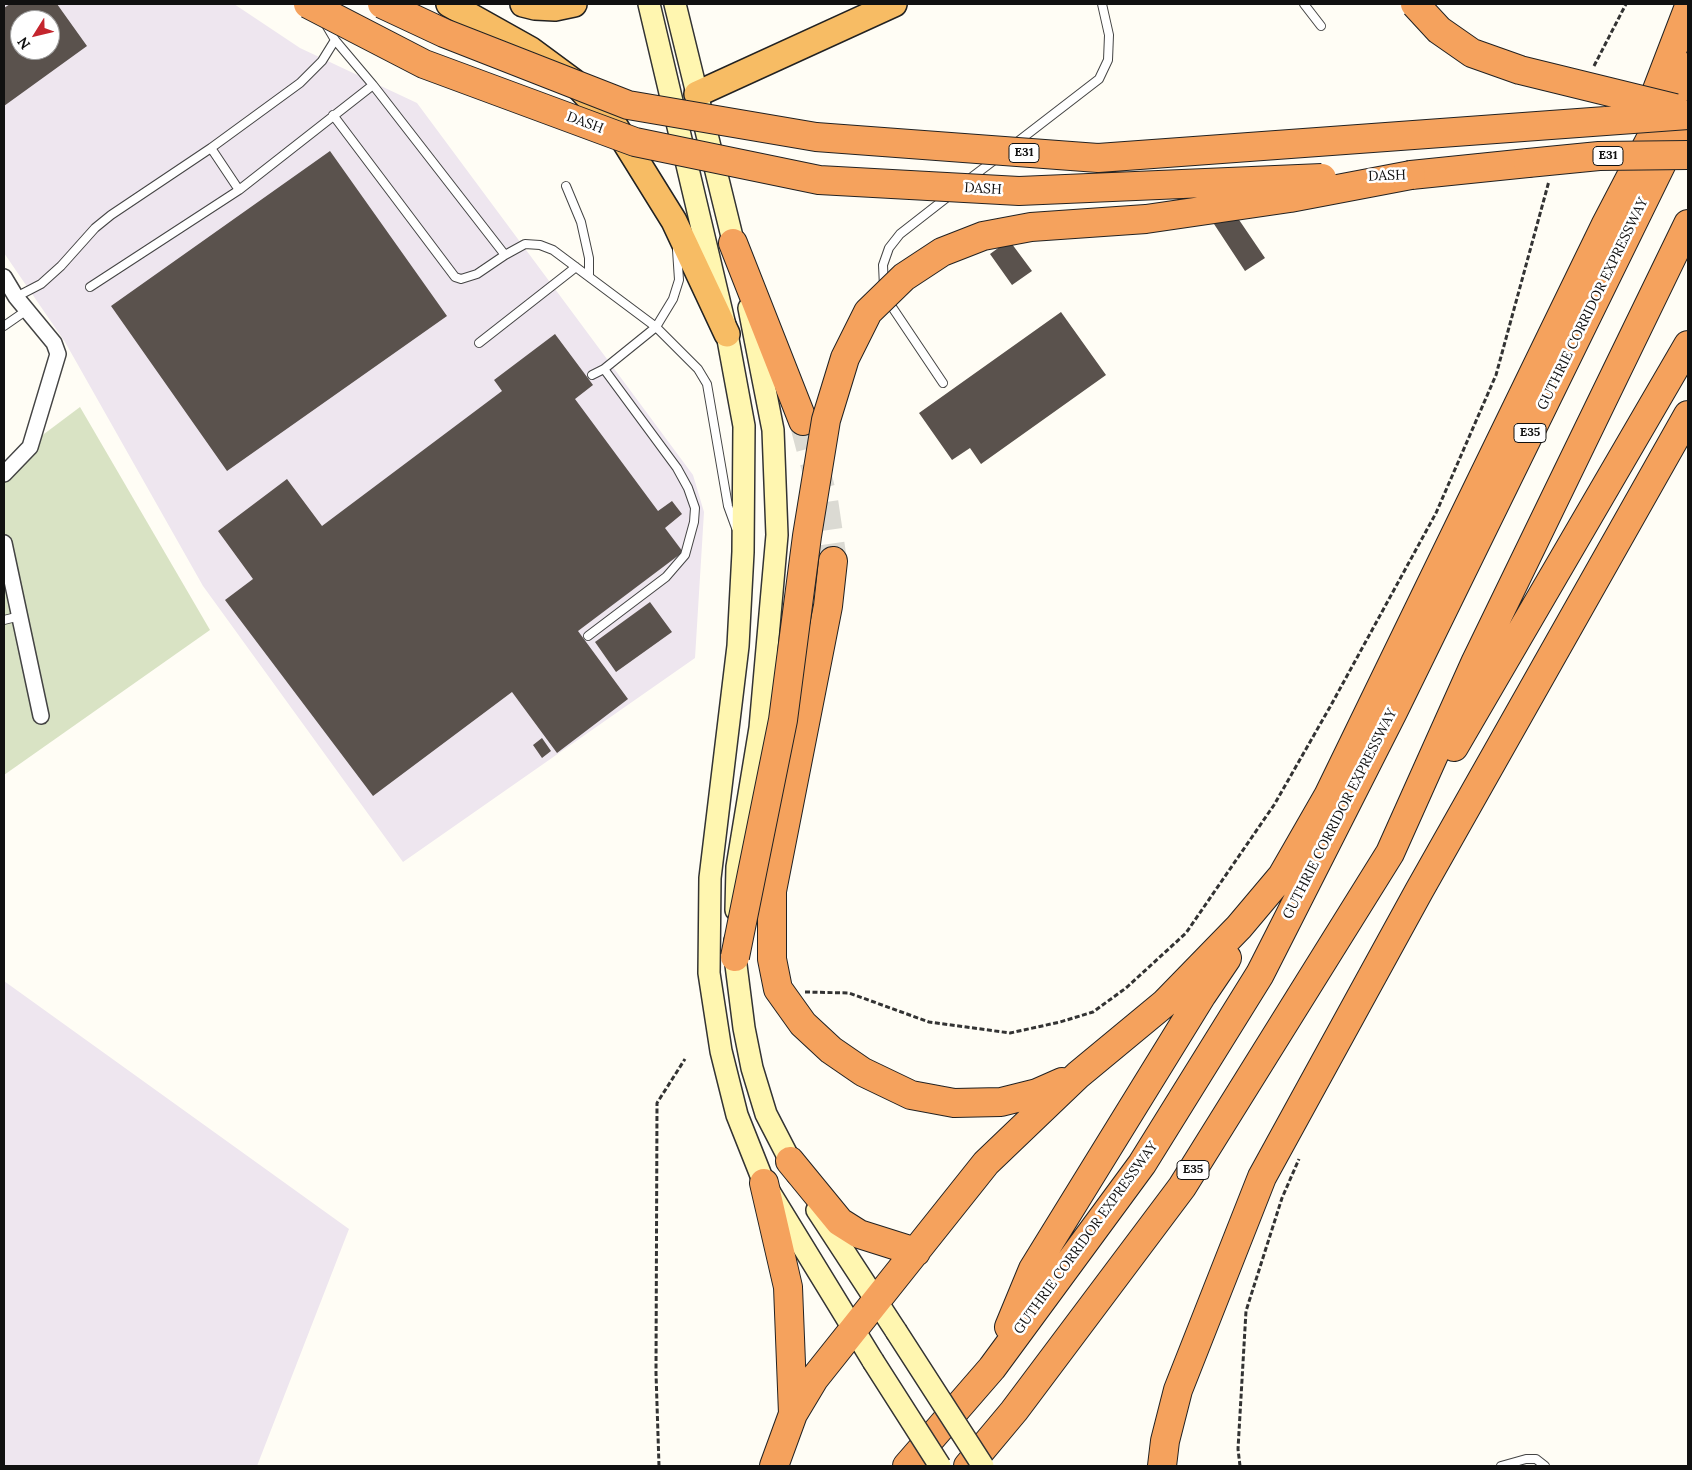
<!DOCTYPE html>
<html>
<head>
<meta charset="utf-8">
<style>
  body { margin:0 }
  #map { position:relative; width:1692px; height:1470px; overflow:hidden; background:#fffdf5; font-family:Lora,serif }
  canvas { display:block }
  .frame { position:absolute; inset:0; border:5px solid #111; pointer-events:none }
  .north { position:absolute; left:10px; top:10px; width:50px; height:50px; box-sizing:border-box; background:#fff; border:1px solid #a0a0a0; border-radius:50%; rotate:234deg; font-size:14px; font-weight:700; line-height:20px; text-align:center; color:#111 }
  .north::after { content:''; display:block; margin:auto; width:18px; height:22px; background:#c4262e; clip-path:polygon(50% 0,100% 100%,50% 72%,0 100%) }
</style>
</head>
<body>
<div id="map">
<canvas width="1692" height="1470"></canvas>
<div class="frame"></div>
<div class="north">N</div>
</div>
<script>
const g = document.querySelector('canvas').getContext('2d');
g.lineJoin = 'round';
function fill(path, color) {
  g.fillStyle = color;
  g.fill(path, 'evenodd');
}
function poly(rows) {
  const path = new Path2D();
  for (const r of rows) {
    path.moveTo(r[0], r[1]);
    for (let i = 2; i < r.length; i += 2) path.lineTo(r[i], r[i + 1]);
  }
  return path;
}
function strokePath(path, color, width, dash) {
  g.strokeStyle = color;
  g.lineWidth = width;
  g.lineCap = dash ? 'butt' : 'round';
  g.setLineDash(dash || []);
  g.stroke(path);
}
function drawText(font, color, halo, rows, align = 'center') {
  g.font = font + ' Lora,serif';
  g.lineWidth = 5;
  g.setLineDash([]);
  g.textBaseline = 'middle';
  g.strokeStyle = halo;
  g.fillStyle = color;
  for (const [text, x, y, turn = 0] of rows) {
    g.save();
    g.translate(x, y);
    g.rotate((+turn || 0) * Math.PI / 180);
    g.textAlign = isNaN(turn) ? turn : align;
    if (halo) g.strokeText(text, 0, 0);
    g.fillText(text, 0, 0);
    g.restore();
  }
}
fill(poly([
  [4,4,234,4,300,48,417,103,693,475,704,512,695,658,403,862,203,586,65,342,4,253],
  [20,20,50,20,50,50,20,50],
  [4,981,349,1229,257,1466,4,1466]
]), '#eee6ef');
fill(poly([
  [80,407,210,630,4,775,4,464]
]), '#d9e3c4');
fill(poly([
  [10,4,57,4,87,46,4,106,4,8],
  [20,20,50,20,50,50,20,50],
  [330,151,447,316,227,471,111,306],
  [1233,211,1265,258,1245,271,1214,224],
  [1009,240,1032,271,1012,285,990,254],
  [1061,312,1106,375,981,464,970,448,952,460,919,413],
  [555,334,593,385,575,399,658,511,672,501,682,514,665,528,683,552,578,631,628,699,557,753,512,692,373,796,225,600,253,579,218,531,287,479,322,526,502,391,494,380],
  [650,602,672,632,616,672,595,642],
  [542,738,551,751,542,758,533,745]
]), '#5a524d');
strokePath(poly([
  [803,421,824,500,833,561]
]), '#dbdad3', 28, [28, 14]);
const service = poly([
  [1304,4,1321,26],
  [325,23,335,40,373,85,505,255,525,244,540,245,553,250,656,327,698,369,707,384,728,506,736,528],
  [333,115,455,277,461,279,477,274,505,255],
  [1016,143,1099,79,1108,60,1109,35,1102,4],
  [211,148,239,190],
  [968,180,997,158],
  [566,186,581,222,589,258,589,276],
  [90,287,239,190,373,85],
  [884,287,883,265,889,248,900,234,950,195],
  [16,297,41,284,61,266,95,228,111,215,211,148,300,83,322,61,335,40],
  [888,301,943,383],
  [4,326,27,310],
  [479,343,576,267],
  [592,375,604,369,656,327,673,299,679,280,677,250],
  [4,620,20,616],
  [588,636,666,577,685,555,694,522,695,508,688,488,677,468,604,369],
  [1501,1466,1526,1459,1536,1459,1545,1466]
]);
const minor = poly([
  [4,277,16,297,54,343,58,354,30,447,4,474],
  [4,543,41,716]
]);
const secondary = poly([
  [649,4,727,334,744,426,743,552,738,646,710,878,709,973,721,1051,737,1115,764,1183,873,1361],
  [675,4,737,257],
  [736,910,737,867,760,728,777,535,773,430,749,308],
  [735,941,735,957,744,1028,752,1068,766,1114,797,1174],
  [817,1210,896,1331]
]);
const trunk = poly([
  [449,4,531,50,573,81,615,126,674,221,727,334],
  [523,4,535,7,555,8,574,4],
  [697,94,894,4]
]);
const motorway = poly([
  [1650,108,1688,9],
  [1411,175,1528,163],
  [733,243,803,421],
  [833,561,828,606,772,891,772,959,778,989,803,1024,831,1050,863,1072,911,1095,954,1103,1001,1102,1037,1093,1062,1082],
  [1454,747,1688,345],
  [790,1161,840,1222,859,1234,916,1252],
  [764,1183,788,1287,793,1414],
  [1009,1327,1033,1269,1202,995,1227,958],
  [774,1466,793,1414,814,1379,986,1163,1078,1075,1165,1003,1239,927,1282,876,1328,796,1605,226,1688,67],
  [907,1466,992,1368,1142,1164,1260,974,1393,712,1688,110],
  [968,1466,1014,1411,1182,1187,1390,853,1476,661,1688,224],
  [1162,1466,1165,1441,1178,1390,1262,1177,1419,891,1688,415]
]);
strokePath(service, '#444', 10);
strokePath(minor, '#444', 18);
strokePath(secondary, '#333', 24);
strokePath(trunk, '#222', 28);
strokePath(motorway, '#222', 30);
strokePath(poly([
  [1594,66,1626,4],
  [805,992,849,993,929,1022,1010,1033,1060,1022,1093,1012,1126,988,1186,933,1274,805,1330,707,1436,513,1496,375,1549,181],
  [659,1466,656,1373,657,1103,685,1059],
  [1240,1466,1238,1449,1246,1311,1282,1198,1299,1159]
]), '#333', 3, [5, 2.5]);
strokePath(service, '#fff', 8);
strokePath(minor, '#fff', 15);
strokePath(secondary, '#fff6b0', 21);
strokePath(trunk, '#f7bc64', 25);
strokePath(motorway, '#f5a25d', 28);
const secondaryBridge = poly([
  [896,1331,983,1466],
  [873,1361,940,1466]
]);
const motorwayBridge = poly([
  [308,4,424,64,635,142,819,180,1019,191,1322,178],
  [382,4,444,33,628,105,816,137,1098,158,1688,115],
  [1415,4,1439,30,1472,53,1520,70,1675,108],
  [1528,163,1599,156,1688,155],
  [735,957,783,720,807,536,826,420,845,358,868,312,904,277,942,252,983,236,1031,227,1146,219,1290,198,1411,175]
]);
strokePath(secondaryBridge, '#333', 24, []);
strokePath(motorwayBridge, '#222', 30, []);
strokePath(secondaryBridge, '#fff6b0', 21);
strokePath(motorwayBridge, '#f5a25d', 28);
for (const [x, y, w] of [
  [1024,153,30],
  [1608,156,30],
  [1530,433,32],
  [1193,1170,32]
]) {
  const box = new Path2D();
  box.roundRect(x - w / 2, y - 9.5, w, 19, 4);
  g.fillStyle = '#fff';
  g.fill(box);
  strokePath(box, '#111', 1);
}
drawText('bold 12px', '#111', null, [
  ["E31",1024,153],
  ["E31",1608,156],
  ["E35",1530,433],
  ["E35",1193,1170]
]);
drawText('14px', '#111', '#fff', [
  ["DASH",585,123,20],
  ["DASH",1387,176,-2],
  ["DASH",983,189,3],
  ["GUTHRIE CORRIDOR EXPRESSWAY",1593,304,-64],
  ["GUTHRIE CORRIDOR EXPRESSWAY",1340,814,-63],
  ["GUTHRIE CORRIDOR EXPRESSWAY",1086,1238,-54]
]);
</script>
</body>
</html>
